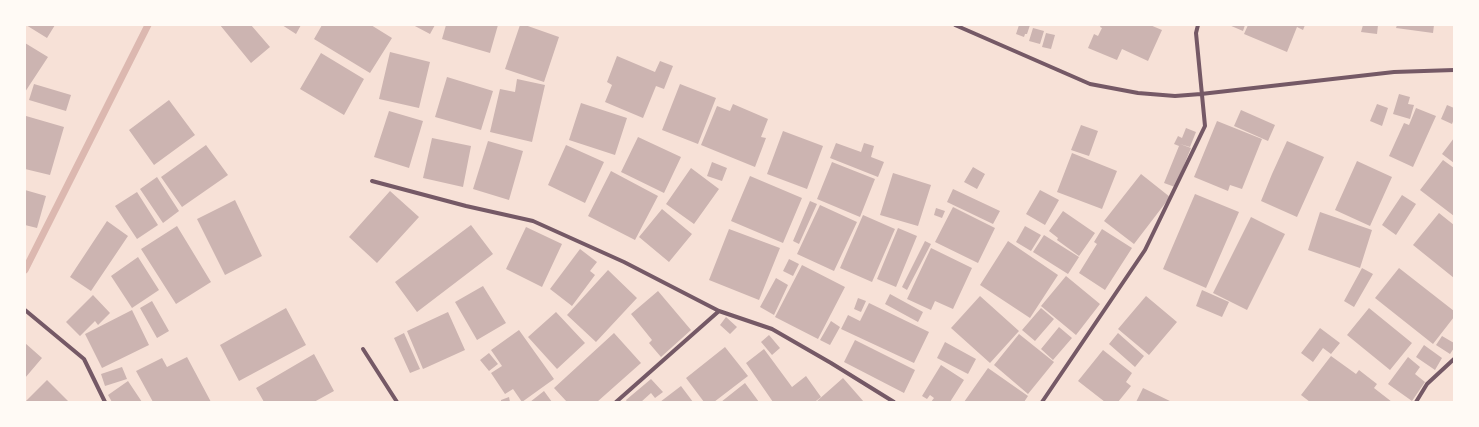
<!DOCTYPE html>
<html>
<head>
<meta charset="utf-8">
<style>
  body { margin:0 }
  #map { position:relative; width:1479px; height:427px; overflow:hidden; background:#f7e1d7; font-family:Rubik,sans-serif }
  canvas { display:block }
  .frame { position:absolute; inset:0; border:26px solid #fffaf5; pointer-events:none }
</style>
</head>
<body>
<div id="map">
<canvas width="1479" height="427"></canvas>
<div class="frame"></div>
</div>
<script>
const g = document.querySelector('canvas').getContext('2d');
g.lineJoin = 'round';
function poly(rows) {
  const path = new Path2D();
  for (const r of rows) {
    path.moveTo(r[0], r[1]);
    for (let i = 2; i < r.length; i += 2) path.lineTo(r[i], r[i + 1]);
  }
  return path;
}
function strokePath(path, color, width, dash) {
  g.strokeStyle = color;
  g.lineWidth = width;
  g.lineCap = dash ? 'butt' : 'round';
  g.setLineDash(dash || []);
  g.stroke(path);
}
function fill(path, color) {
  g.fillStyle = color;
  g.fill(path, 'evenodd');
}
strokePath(poly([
  [25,270,148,25]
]), '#dcb8b0', 7);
fill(poly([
  [26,25,55,25,47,38],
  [220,25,251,25,270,47,251,63],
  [282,25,301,25,296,34],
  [322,25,371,25,392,38,370,73,314,39],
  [413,25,435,25,430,34],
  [446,25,498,25,490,53,442,39],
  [520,25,525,25,559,37,544,82,505,69],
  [1019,25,1030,25,1027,34,1025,34,1024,37,1016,34],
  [1101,25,1150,25,1162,30,1148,61,1122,49,1117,60,1088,48,1094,34,1098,36,1102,28,1100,27],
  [1229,25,1245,25,1243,31],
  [1248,25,1305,25,1303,30,1297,27,1287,52,1244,34],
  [1363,25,1378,25,1377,34,1361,32],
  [1397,25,1434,25,1433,33,1396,28],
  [1033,28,1044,31,1040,44,1029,41],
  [1046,33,1055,35,1051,49,1042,47],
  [25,43,48,57,25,92],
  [390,52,430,62,419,108,379,99],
  [321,53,364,79,344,115,300,89],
  [617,56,655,72,660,61,673,66,664,89,656,86,643,118,605,102,612,85,607,82],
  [447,77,493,91,481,130,435,117],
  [517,79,545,85,532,142,490,132,500,89,515,92],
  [34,84,71,95,66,111,29,100],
  [680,84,716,98,698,144,662,130],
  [1399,94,1410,97,1408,104,1414,105,1410,119,1393,114],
  [169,100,195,135,154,165,129,130],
  [581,103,627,118,615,155,569,140],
  [733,104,768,119,761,137,766,138,755,167,701,145,717,106,730,111],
  [1377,104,1388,108,1382,126,1370,121],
  [1447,105,1454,108,1454,119,1452,124,1441,119],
  [1416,108,1436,116,1413,167,1389,156,1404,123,1409,125],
  [1241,110,1275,125,1268,141,1234,126],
  [389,111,423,121,409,168,374,157],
  [26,116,64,127,50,175,25,169],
  [1217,121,1262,139,1242,189,1230,185,1228,191,1194,177],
  [1081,125,1098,131,1089,156,1071,150],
  [1186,128,1196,132,1190,147,1180,144,1191,148,1175,187,1164,183,1179,146,1174,144,1178,136,1182,138],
  [783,131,823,146,807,189,767,174],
  [638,137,681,157,664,193,621,172],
  [432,138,471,146,463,187,423,178],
  [1454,138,1454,163,1442,154],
  [488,141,523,151,509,200,473,189],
  [1287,141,1324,157,1297,217,1261,201,1272,174],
  [836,143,861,152,864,143,874,146,871,157,884,162,878,177,830,158],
  [206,145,228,175,182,207,161,177],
  [566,145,604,162,585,203,548,185],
  [1072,153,1117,171,1102,209,1057,192],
  [1443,160,1454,168,1454,216,1420,190],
  [1357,161,1392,177,1370,226,1335,210],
  [712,162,727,168,722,181,707,176],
  [832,162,875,179,860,217,817,199],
  [973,167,985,174,977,189,964,182],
  [691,168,719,189,694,224,666,204],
  [611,171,658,196,635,240,588,216],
  [893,173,931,185,918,226,880,215],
  [1141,174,1170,197,1134,244,1104,221],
  [750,176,802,198,783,243,731,221],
  [157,177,179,211,163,223,140,189],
  [953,189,1000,211,993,224,947,202],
  [25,190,46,196,37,228,25,225],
  [1040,190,1059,200,1045,225,1026,214],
  [390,191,419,217,377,263,349,237],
  [137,192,158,225,137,239,115,206],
  [1195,194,1239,212,1206,288,1163,269],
  [1402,195,1416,204,1396,235,1382,225],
  [235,200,262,256,225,275,197,219],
  [810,201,817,204,799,244,793,241],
  [820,205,857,222,834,271,797,254],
  [953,207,995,228,978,263,935,242],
  [936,208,945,211,942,218,934,215],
  [662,209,692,234,669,262,639,237],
  [1063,211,1095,233,1079,256,1057,240,1058,238,1049,231],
  [1320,212,1372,230,1360,268,1308,250],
  [1439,213,1454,225,1454,278,1413,245],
  [863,215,895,229,872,282,840,268],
  [1251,217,1285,234,1247,310,1213,293],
  [107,221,128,236,91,291,70,277],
  [471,225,493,254,417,312,395,282],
  [177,226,211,282,176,304,141,249],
  [1025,226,1041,235,1031,251,1016,242],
  [526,227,562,244,542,287,506,269],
  [898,228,917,236,896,287,877,279],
  [729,229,780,248,759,300,709,280],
  [1102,229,1132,248,1105,290,1079,273,1097,244,1094,242],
  [1044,235,1079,257,1068,274,1033,252],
  [925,241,931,244,907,290,902,287],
  [1008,241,1058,275,1030,318,980,285],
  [931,248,972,268,953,309,935,301,931,310,907,299],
  [580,249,597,262,590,271,595,275,572,306,550,289],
  [138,257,159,290,132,308,111,276],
  [789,259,799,264,793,276,783,271],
  [802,265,845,287,818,339,775,317],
  [1362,268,1373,274,1354,307,1344,301],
  [1399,268,1454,311,1454,317,1433,344,1375,298],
  [608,270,637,298,596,342,567,315],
  [1066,276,1100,304,1076,335,1041,306],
  [776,278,788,285,774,315,760,307],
  [483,286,506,323,477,340,455,302],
  [1202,290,1229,302,1222,317,1196,306],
  [658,291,691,330,661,357,649,343,652,340,631,314],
  [890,294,923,312,918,322,885,304],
  [93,295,110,313,98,325,95,321,80,336,66,322],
  [980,296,1019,331,990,363,951,328],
  [1146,296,1177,322,1149,355,1118,329],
  [858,298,866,301,861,312,854,309],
  [152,301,169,331,157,338,140,308],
  [869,303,929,332,914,363,841,329,848,315,860,321],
  [286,308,306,345,239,381,220,345],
  [1041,308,1054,319,1035,341,1022,330],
  [1369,308,1412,343,1390,370,1347,335],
  [132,310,149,345,102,368,85,334],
  [448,312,465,350,423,369,407,331],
  [556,312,585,343,557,369,528,337],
  [726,317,737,327,730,334,720,325],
  [831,321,840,327,830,345,820,340],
  [1059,327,1072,338,1053,360,1041,349],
  [1320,328,1340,343,1331,354,1323,348,1313,362,1301,353],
  [519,330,554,379,522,402,513,389,505,394,491,373,502,366,491,350],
  [404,333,420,369,410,373,394,338],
  [614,333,641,363,597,402,567,402,554,388],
  [1118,333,1144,356,1135,367,1109,344],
  [1019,334,1054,362,1028,394,994,365],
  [769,335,780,348,772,355,761,342],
  [1442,336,1454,343,1454,348,1450,354,1436,345],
  [855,340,915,370,904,393,844,362],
  [945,342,976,359,968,374,937,358],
  [25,343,42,358,25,378],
  [1424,345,1442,358,1435,370,1416,357],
  [725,347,748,376,714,402,704,402,686,378],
  [764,349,792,387,806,376,821,397,816,401,817,402,773,402,746,363],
  [1103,350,1132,373,1126,382,1131,386,1118,402,1105,402,1078,381],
  [489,353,498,364,489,371,480,360],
  [314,354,334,391,314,402,264,402,256,388],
  [1331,356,1356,374,1359,370,1377,384,1374,388,1392,402,1310,402,1301,395],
  [187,357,211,402,153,402,136,371,162,358,167,367],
  [1408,357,1420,367,1415,374,1425,382,1412,401,1388,384],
  [941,365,964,380,950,402,931,402,934,398,930,395,927,399,922,396],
  [122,367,127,379,105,386,101,374],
  [988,368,1028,396,1024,402,964,402],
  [843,378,864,402,818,402,817,401],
  [651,379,663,392,655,398,651,393,641,402,627,402,626,400],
  [47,380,69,402,25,402],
  [128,381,142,402,112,402,108,395],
  [745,383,759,402,721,402],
  [681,386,693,402,660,402],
  [1143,388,1172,402,1136,402],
  [544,391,552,402,530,402],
  [509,397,510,402,501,402,501,400]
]), '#ccb4b1');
strokePath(poly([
  [955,25,1090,84,1138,93,1175,96,1201,94,1394,72,1454,70],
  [372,181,466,206,533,221,624,262,719,311,772,329,831,363,894,402],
  [25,310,84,359,105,402],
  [363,349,397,402],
  [616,402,719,311],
  [1042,402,1145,250,1205,126,1196,33,1198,25],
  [1416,402,1427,384,1454,359]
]), '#755966', 4);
</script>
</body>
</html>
